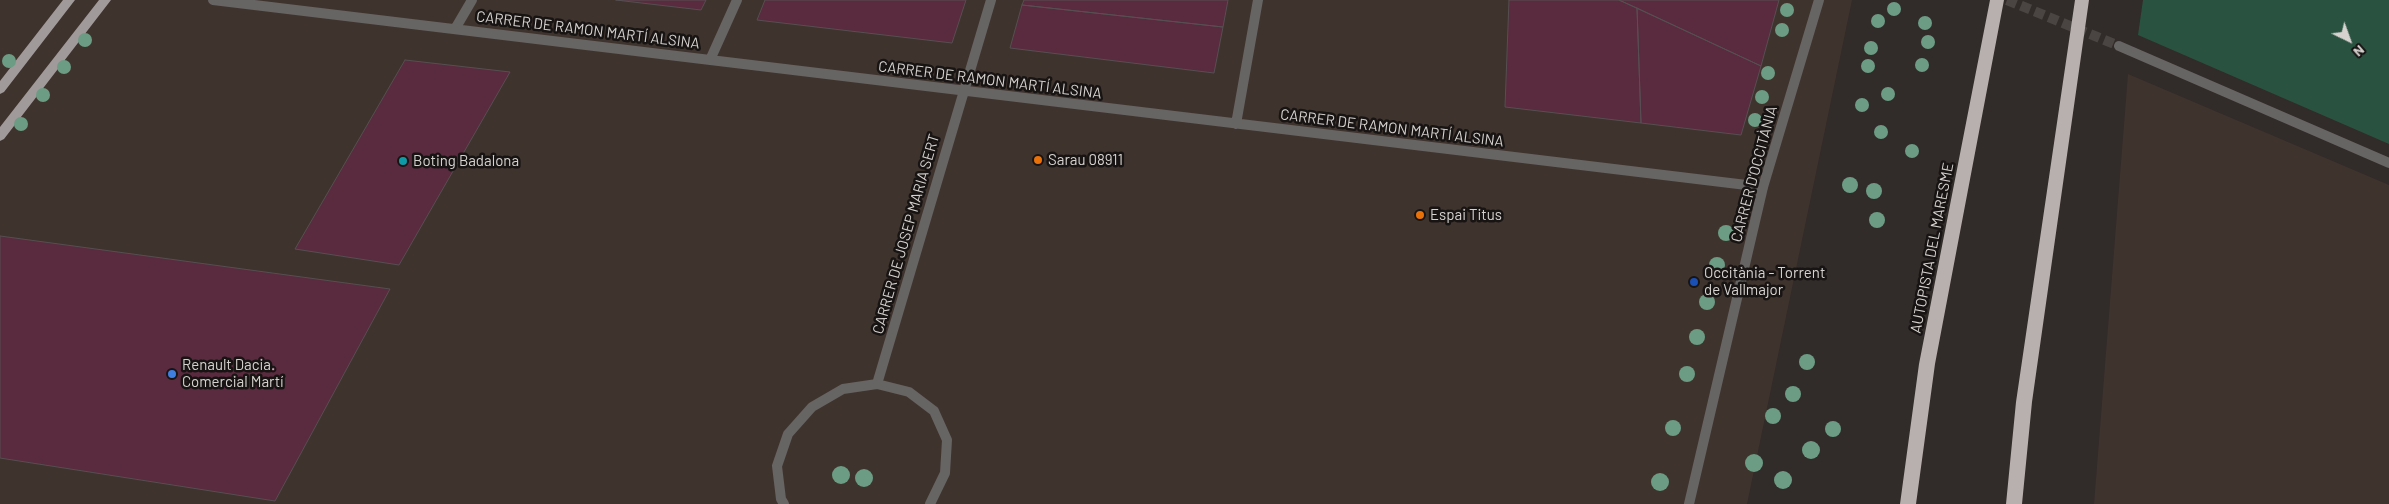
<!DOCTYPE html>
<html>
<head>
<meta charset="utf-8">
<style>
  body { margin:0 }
  #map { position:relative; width:2389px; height:504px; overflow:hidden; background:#312b29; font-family:Barlow,sans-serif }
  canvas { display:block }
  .north { position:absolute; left:2324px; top:15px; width:50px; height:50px; -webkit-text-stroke:4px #171413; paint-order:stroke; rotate:138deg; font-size:14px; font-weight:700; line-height:20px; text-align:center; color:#d6d2d0 }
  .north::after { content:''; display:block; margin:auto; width:18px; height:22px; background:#d6d2d0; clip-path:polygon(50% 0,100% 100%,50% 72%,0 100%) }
</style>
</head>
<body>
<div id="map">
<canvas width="2389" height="504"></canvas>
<div class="north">N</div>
</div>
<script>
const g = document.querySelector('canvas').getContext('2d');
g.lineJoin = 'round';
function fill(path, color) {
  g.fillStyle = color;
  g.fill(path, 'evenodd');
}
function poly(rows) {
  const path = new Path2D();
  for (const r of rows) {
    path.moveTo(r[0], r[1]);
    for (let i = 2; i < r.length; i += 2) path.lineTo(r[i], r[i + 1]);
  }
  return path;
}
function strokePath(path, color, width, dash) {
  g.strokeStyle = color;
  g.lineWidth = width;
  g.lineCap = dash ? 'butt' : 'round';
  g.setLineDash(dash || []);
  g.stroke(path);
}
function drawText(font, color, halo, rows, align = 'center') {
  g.font = font + ' Barlow,sans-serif';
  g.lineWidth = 5;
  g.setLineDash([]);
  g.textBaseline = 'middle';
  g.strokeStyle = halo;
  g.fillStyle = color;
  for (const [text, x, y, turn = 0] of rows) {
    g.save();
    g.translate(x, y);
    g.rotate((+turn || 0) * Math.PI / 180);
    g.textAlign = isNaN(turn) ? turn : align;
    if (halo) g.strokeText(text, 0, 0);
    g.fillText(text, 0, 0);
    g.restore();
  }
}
fill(poly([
  [0,0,1852,0,1747,504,0,504],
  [2128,74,2389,185,2389,504,2094,504]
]), '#3f332d');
fill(poly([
  [2143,0,2389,0,2389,144,2138,35]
]), '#295241');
const building = poly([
  [616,0,706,0,701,10,616,0],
  [765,0,966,0,952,43,757,20,765,0],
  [1024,0,1228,0,1223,27,1022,5,1024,0],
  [1509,0,1619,0,1637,8,1641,123,1505,107,1509,0],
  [1619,0,1779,0,1761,66,1619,0],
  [1022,5,1223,27,1214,73,1010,48,1022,5],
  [1637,8,1761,66,1741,135,1641,123,1637,8],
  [405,60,510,72,399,265,295,249,405,60],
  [0,236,390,289,275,501,0,458,0,236]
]);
fill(building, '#5a2a3e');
strokePath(building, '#564f51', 1);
strokePath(poly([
  [2007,0,2119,46]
]), '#4a4442', 10, [10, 5]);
strokePath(poly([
  [213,0,1763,187],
  [455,29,472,0],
  [2119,46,2389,163],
  [710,60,737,0],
  [1236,124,1258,0],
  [877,384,991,0],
  [784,504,781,499,777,466,788,434,812,407,843,389,877,384,909,392,934,411,947,440,945,473,930,504]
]), '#676464', 10);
strokePath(poly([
  [1689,504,1763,187,1819,0]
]), '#676464', 10);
fill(poly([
  [63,0,75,0,4,92,0,94,0,81,63,0],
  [99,0,111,0,4,139,0,141,0,127,99,0]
]), '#a19a9a');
fill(poly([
  [1990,0,2004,0,1935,364,1916,504,1900,504,1919,364,1990,0],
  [2075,0,2089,0,2032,402,2022,504,2006,504,2016,402,2075,0]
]), '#b8b0af');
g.fillStyle = '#6c9c84';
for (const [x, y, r] of [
  [1894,9,7],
  [1787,10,7],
  [1878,21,7],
  [1925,23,7],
  [1782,30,7],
  [85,40,7],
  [1928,42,7],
  [1871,48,7],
  [9,61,7],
  [1922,65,7],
  [1868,66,7],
  [64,67,7],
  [1768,73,7],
  [1888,94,7],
  [43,95,7],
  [1762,97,7],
  [1862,105,7],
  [1755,120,7],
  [21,124,7],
  [1881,132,7],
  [1912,151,7],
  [1850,185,8],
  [1874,191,8],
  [1877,220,8],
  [1726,233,8],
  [1717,265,8],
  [1707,302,8],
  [1697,337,8],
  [1807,362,8],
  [1687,374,8],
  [1793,394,8],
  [1773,416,8],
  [1673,428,8],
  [1833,429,8],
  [1811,450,9],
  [1754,463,9],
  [841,475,9],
  [864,478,9],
  [1783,480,9],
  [1660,482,9]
]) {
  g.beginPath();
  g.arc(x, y, r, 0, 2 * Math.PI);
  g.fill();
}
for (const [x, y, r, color] of [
  [1038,160,5,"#e8710a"],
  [403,161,5,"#0f9aa8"],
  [1420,215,5,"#e8710a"],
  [1694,282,5,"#1a4fb4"],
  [172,374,5,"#3f7fe0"]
]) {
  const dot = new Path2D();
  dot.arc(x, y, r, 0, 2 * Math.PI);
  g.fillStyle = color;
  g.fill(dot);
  strokePath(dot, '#171413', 2);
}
drawText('15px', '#d6d2d0', '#171413', [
  ["CARRER DE RAMON MARTÍ ALSINA",588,30,7],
  ["CARRER DE RAMON MARTÍ ALSINA",990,80,7],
  ["CARRER DE RAMON MARTÍ ALSINA",1392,128,7],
  ["CARRER D'OCCITÀNIA",1754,174,-75],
  ["CARRER DE JOSEP MARIA SERT",906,234,-74],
  ["AUTOPISTA DEL MARESME",1932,248,-79]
]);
drawText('15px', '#d6d2d0', '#171413', [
  ["Sarau 08911",1048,160],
  ["Boting Badalona",413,161],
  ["Espai Titus",1430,215],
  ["Occitània - Torrent",1704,273],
  ["de Vallmajor",1704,290],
  ["Renault Dacia.",182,365],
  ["Comercial Martí",182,382]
], 'left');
</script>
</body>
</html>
